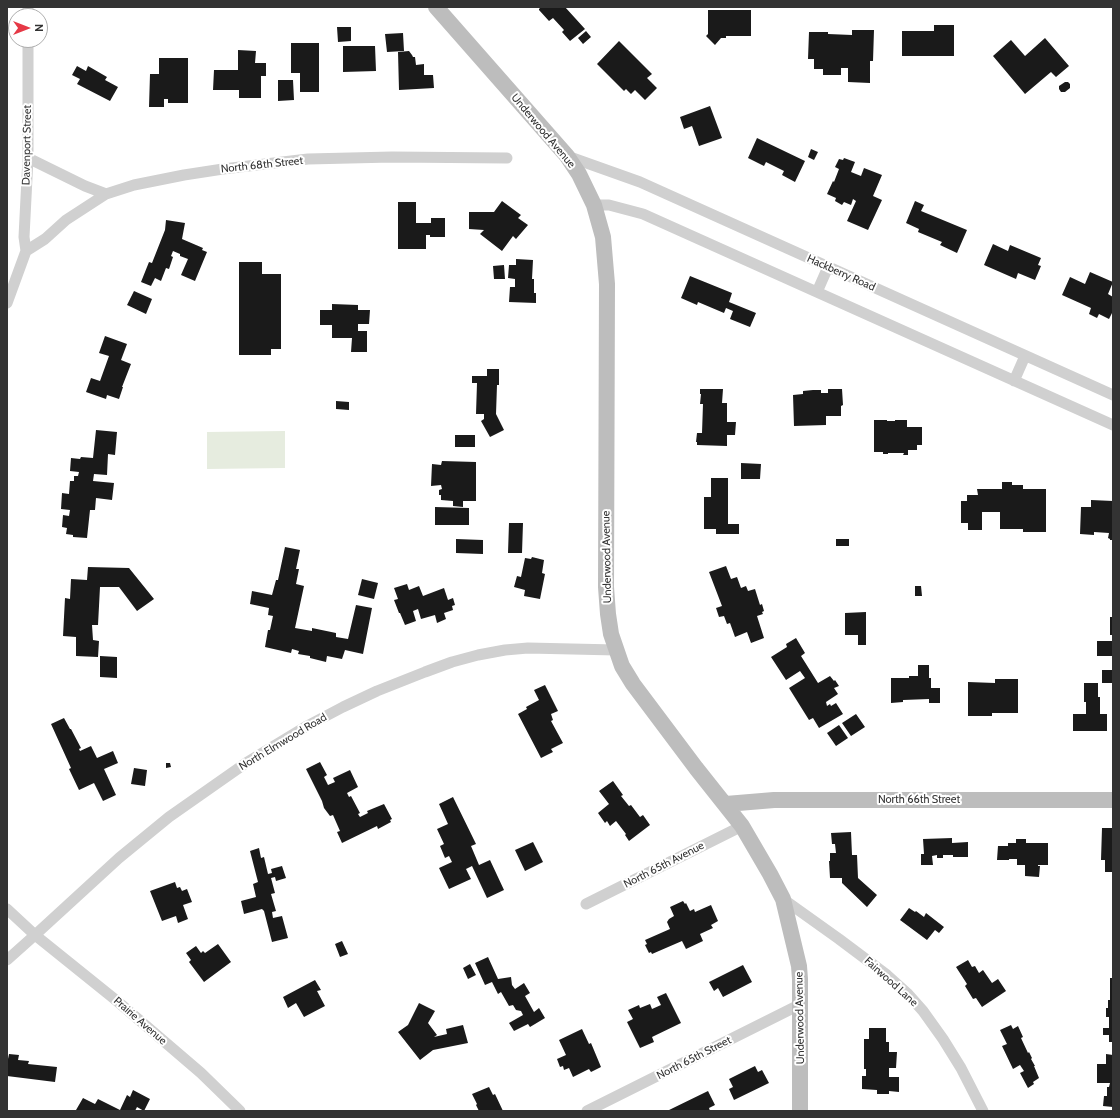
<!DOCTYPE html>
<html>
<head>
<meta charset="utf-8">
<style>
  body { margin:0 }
  #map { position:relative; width:1120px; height:1118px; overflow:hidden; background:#fff; font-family:Cabin,sans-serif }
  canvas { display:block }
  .frame { position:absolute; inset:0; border:8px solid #333; pointer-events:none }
  .north { position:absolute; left:8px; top:8px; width:40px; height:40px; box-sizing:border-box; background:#fff; border:1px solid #adadad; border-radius:50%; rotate:90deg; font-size:11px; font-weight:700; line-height:16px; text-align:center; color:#333 }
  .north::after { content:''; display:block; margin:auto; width:14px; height:18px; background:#e63946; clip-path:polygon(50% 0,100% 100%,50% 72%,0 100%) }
</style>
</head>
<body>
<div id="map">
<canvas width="1120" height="1118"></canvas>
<div class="frame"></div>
<div class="north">N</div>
</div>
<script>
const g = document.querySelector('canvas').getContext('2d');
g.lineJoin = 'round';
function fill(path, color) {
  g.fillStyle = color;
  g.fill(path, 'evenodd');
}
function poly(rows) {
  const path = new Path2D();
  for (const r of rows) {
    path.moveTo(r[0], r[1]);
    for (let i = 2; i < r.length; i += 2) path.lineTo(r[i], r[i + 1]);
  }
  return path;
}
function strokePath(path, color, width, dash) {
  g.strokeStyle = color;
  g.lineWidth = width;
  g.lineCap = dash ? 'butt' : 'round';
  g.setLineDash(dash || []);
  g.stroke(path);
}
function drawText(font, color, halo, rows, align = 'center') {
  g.font = font + ' Cabin,sans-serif';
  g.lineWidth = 4;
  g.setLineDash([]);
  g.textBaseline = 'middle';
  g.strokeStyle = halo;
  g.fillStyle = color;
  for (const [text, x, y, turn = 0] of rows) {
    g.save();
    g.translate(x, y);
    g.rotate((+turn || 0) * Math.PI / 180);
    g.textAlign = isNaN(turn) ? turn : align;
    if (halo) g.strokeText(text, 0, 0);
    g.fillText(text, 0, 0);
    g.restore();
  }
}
fill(poly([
  [285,431,285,468,207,469,207,432]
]), '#e6ecdf');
fill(poly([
  [541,7,565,7,585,29,570,41,562,32,564,30,553,18,549,21,539,10,539,9],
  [708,10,751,10,751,36,726,36,726,38,721,38,715,45,706,36,708,34],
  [934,25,954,25,954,56,902,56,902,31,934,31],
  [337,27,351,27,351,41,338,42],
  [852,30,874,30,873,61,870,61,870,83,848,82,848,68,841,68,841,75,823,75,823,69,814,69,814,59,808,59,809,32,828,32,828,34,852,35],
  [586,31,591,37,583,44,578,38],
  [403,33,404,51,387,52,385,34],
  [1045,38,1069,66,1056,77,1051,72,1025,94,993,56,1011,40,1025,56],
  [619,41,652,74,647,78,657,88,645,100,635,90,631,94,626,89,624,91,597,64],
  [291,43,319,43,319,92,300,92,300,73,291,73],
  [343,46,375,46,376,71,343,72],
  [238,50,256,51,255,63,266,63,266,76,261,76,261,98,239,98,239,90,213,90,214,70,238,70],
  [409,51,412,55,413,57,415,57,416,65,424,64,424,75,433,75,434,88,399,90,398,52],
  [159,58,188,58,188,103,168,103,168,99,164,99,164,107,149,107,150,74,159,74],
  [77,66,86,71,88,66,107,77,105,80,118,87,110,101,77,84,80,79,72,75],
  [278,80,293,80,294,100,278,101],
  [1065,82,1068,82,1070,84,1070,88,1065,92,1061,92,1059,89,1059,86],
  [710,106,722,138,699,146,692,126,684,129,680,117],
  [757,138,805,161,795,182,782,175,784,171,766,162,764,166,748,158],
  [811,149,818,152,814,160,808,157],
  [844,158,855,162,851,172,861,176,864,168,882,175,873,196,882,200,868,230,847,221,856,201,853,199,851,205,844,202,842,205,835,201,836,198,827,194,833,181,834,182,839,169,835,167,839,159,843,160],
  [502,201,521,215,518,218,528,225,516,239,513,236,502,251,480,234,484,230,469,229,469,212,494,212],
  [915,201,924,205,921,211,967,230,957,253,940,245,942,242,918,232,919,229,906,223],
  [398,202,416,202,416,223,431,223,431,218,445,218,445,237,430,237,430,235,426,235,426,249,398,249],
  [166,220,185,223,182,239,203,248,202,250,207,252,195,281,181,275,188,259,180,256,180,254,173,251,171,256,173,257,169,269,166,268,161,281,155,278,151,286,141,282,149,262,152,263,165,230],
  [993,244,1008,251,1010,245,1041,258,1038,265,1041,266,1035,280,1018,273,1016,279,984,265],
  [516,259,533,260,532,279,534,279,534,293,536,293,536,303,509,302,510,287,515,287,515,279,508,278,509,265,516,265],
  [239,262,262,262,262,274,281,274,281,349,271,349,271,355,239,355],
  [504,265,505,279,494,279,493,266],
  [1090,272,1113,282,1108,294,1113,297,1113,311,1109,319,1099,314,1097,318,1089,314,1091,308,1062,295,1070,277,1085,284],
  [690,276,732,293,729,302,756,313,750,327,730,319,733,311,726,308,724,313,698,302,697,305,681,298],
  [134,291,152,299,146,314,127,305],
  [332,304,358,305,358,310,370,310,369,324,358,324,358,331,367,331,367,352,351,352,352,338,332,338,332,325,320,325,320,310,332,310],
  [105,336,127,344,121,360,131,364,122,387,123,387,119,399,107,395,106,399,86,392,91,378,100,381,109,356,99,353],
  [487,369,499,369,499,385,497,385,496,414,504,430,490,437,481,421,484,419,484,414,476,414,477,383,472,383,472,376,487,376],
  [700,389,723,389,722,403,727,403,727,422,736,422,735,435,727,435,727,446,697,445,697,442,696,442,697,433,702,433,703,404,700,404,701,394,700,394],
  [828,389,842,389,843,405,841,406,841,416,826,416,826,425,794,426,793,395,803,394,803,391,813,390,821,390,821,393,828,393],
  [336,401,349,402,349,410,336,409],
  [874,420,887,420,887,421,895,421,895,420,907,420,907,427,922,427,922,445,917,445,917,450,908,450,908,455,903,455,904,453,888,453,888,454,883,454,883,452,874,452],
  [96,430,117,432,115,455,108,454,107,475,94,474,93,481,114,483,112,500,96,498,95,510,90,510,87,538,73,537,73,535,66,534,67,528,62,527,63,515,69,516,70,510,61,509,62,493,69,494,70,481,74,481,74,476,78,476,79,472,70,471,71,458,80,459,81,457,93,458],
  [455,435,475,435,475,447,455,447],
  [442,461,476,462,476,501,463,501,463,507,453,506,453,501,441,500,441,495,439,495,439,490,442,489,441,485,431,486,432,464,441,465],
  [741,463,761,464,760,479,741,479],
  [711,478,728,478,728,524,739,524,739,534,716,534,716,529,704,529,704,497,711,497],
  [1002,482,1012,482,1012,485,1023,485,1023,489,1046,489,1046,532,1023,532,1023,529,1000,529,1000,512,982,512,982,530,968,530,968,523,961,523,961,501,967,501,967,495,978,495,977,489,1002,489],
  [1091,500,1113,501,1113,540,1110,540,1110,539,1108,538,1109,533,1094,532,1094,535,1080,534,1081,507,1091,507],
  [435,507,469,508,469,525,435,525],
  [509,523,523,523,522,553,508,553],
  [456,539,483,540,483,554,456,553],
  [836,539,849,539,849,546,836,546],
  [285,547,300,550,296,569,299,569,296,584,304,586,295,628,312,631,312,628,336,633,336,637,348,639,356,605,372,608,363,654,345,650,342,659,327,656,326,662,310,658,310,656,298,654,299,651,292,649,291,653,265,647,268,630,270,630,273,616,268,615,269,608,250,604,252,591,272,595,276,580,278,580],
  [532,557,544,560,542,573,545,574,540,599,524,596,525,590,514,587,517,576,521,577,525,558,531,559],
  [726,566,731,579,737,577,741,588,746,586,748,591,755,589,760,605,762,604,764,611,762,612,763,614,757,616,764,638,751,643,747,632,735,637,730,623,727,624,724,616,719,617,716,608,722,606,709,572],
  [88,567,129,568,154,599,137,611,119,587,100,587,98,625,92,625,93,640,99,641,98,657,76,656,76,637,63,636,65,598,70,599,71,579,87,580],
  [362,579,378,583,374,599,358,595],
  [407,584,409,590,419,586,423,596,444,588,448,600,453,598,455,605,452,606,453,610,444,613,446,619,437,623,435,615,421,619,418,609,413,611,416,621,405,625,400,613,399,613,394,600,398,599,394,588],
  [915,586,921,586,922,596,915,596],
  [866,612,866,645,858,645,858,635,845,635,845,613],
  [1110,617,1113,617,1113,635,1110,635],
  [796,638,805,653,801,656,818,683,830,676,834,681,835,680,839,686,834,688,838,694,826,702,827,706,830,704,831,706,836,703,843,714,819,728,813,718,809,720,789,688,805,678,800,671,786,680,771,657,787,647,786,644],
  [1097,641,1113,641,1113,656,1097,656],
  [100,656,117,657,117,678,100,677],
  [918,665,929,665,929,678,931,678,931,688,940,688,940,703,929,703,929,699,903,700,903,702,891,703,891,678,909,678,909,676,918,676],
  [1102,670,1113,670,1113,683,1102,683],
  [995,679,1018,679,1018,713,992,713,992,716,968,716,968,682,995,683],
  [1084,683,1098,683,1098,697,1100,697,1100,714,1107,714,1107,731,1073,731,1073,714,1086,714,1086,702,1084,702],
  [545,685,558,711,551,714,553,720,551,721,563,743,551,749,553,752,541,758,518,714,527,709,526,707,539,700,534,690],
  [856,714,865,727,851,736,842,723],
  [64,718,70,729,71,729,81,748,79,749,80,751,91,746,97,758,113,751,118,763,104,769,116,795,103,801,94,783,79,790,69,769,71,768,51,724],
  [839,725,848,738,836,746,827,733],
  [320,762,327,775,324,777,328,785,335,782,333,778,350,770,358,787,347,793,349,797,351,796,360,813,358,814,360,817,368,813,367,811,384,804,392,819,390,820,391,822,378,829,377,826,342,843,337,832,340,831,333,815,330,816,324,808,322,801,306,769],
  [166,763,170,763,171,767,166,768],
  [134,768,147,770,145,786,131,784],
  [613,781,623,795,621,796,629,806,631,805,640,817,643,815,650,825,629,841,625,835,626,834,616,821,610,826,607,821,605,823,598,813,609,804,599,791],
  [453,797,476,844,471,846,479,865,490,860,504,890,487,898,472,866,466,869,471,879,449,889,439,868,452,862,449,856,445,858,440,846,444,844,437,829,448,824,439,804],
  [1102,828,1113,828,1113,872,1105,872,1105,860,1101,860],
  [851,832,852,855,857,855,858,878,877,895,867,907,842,883,842,878,830,878,829,861,830,861,830,853,836,853,835,844,832,844,831,833],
  [952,838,952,843,968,842,968,857,953,857,953,855,943,855,943,858,937,858,937,855,932,856,933,865,921,865,921,854,924,854,923,839],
  [1016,839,1026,839,1026,843,1048,843,1048,865,1038,865,1038,866,1040,866,1039,877,1025,876,1025,865,1017,865,1017,859,1009,859,1009,860,997,860,998,846,1008,846,1008,843,1016,843],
  [533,842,543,862,525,871,515,850],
  [259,848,261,858,264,857,268,874,272,873,271,869,282,866,286,878,276,881,275,877,271,878,275,893,271,894,276,911,272,912,273,918,282,916,288,938,272,942,264,911,262,909,244,914,241,901,256,897,253,884,258,882,250,851],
  [175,882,177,888,180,887,182,891,187,889,192,902,183,905,188,919,178,923,176,916,162,921,150,891],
  [683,901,685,904,686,903,690,911,694,909,695,912,711,905,718,921,711,925,713,928,700,934,703,941,686,949,682,941,652,954,651,952,649,953,645,945,647,944,645,940,670,929,667,922,669,919,674,916,670,907],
  [909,908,915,912,916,911,924,917,926,913,944,927,939,933,935,930,927,940,900,920],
  [1112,927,1113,927,1113,940,1112,940],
  [342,941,348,954,340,957,335,944],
  [218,944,231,962,204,982,189,962,191,960,186,953,196,946,201,953,203,951,205,953],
  [488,957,498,979,511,977,512,985,515,989,524,983,530,993,525,996,534,1012,539,1008,545,1018,530,1027,528,1024,514,1031,509,1023,523,1015,521,1011,516,1010,513,1005,509,1006,501,992,498,994,492,982,485,985,475,963],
  [968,960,972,967,975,966,979,973,983,970,992,983,998,979,1006,991,982,1007,976,998,973,999,965,986,967,984,956,967],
  [470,964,476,975,468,979,463,968],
  [743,965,752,982,723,997,718,988,714,991,709,982],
  [1110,978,1113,978,1113,1042,1109,1042,1109,1035,1103,1035,1103,1028,1109,1028,1109,1017,1106,1017,1106,1008,1108,1008,1108,1000,1110,1000],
  [315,980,321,990,317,991,325,1006,304,1017,296,1003,288,1008,283,997],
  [666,993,681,1023,652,1037,654,1042,640,1048,627,1022,633,1019,628,1010,639,1005,640,1008,650,1004,652,1009,661,1005,657,997],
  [419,1003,435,1011,428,1023,437,1035,434,1037,447,1034,446,1029,463,1025,468,1043,433,1050,420,1060,398,1032,408,1025],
  [1011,1025,1013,1029,1018,1026,1023,1037,1021,1038,1028,1053,1029,1052,1032,1058,1031,1059,1035,1066,1034,1066,1039,1078,1033,1082,1034,1084,1028,1088,1020,1073,1024,1071,1020,1065,1013,1069,1002,1046,1007,1044,1000,1030],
  [869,1028,886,1028,886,1042,889,1042,889,1052,897,1052,896,1068,889,1068,889,1077,899,1077,899,1092,889,1091,889,1094,877,1094,877,1090,862,1089,862,1076,866,1076,866,1069,864,1069,864,1039,869,1039],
  [582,1029,589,1044,591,1043,601,1067,591,1072,589,1069,573,1077,569,1068,564,1070,563,1066,560,1067,557,1059,566,1055,559,1040],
  [9,1054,19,1055,18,1060,29,1061,28,1064,57,1067,55,1082,7,1076,7,1059,8,1059],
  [1106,1054,1113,1055,1113,1107,1103,1106,1104,1096,1107,1096,1107,1087,1109,1087,1110,1083,1097,1083,1097,1064,1106,1064],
  [755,1066,758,1072,762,1070,769,1083,734,1100,729,1089,733,1087,729,1079],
  [489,1087,493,1095,495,1094,503,1111,479,1111,476,1105,477,1104,472,1094],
  [133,1090,150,1099,144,1111,137,1107,135,1111,76,1110,83,1098,95,1104,98,1099,120,1110,127,1095,130,1097],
  [708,1091,715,1105,709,1108,710,1111,667,1111]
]), '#1a1a1a');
strokePath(poly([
  [28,7,28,16],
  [567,156,640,182,1113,395],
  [28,158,85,186,106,194],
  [594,205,609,205,643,214,1113,425],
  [26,251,45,239,66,220,106,194,134,185,184,175,223,169,308,159,392,157,507,158],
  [817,292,828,267],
  [7,303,26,251,24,237,28,158,28,40],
  [1014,381,1025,356],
  [783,899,839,939,887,975,907,993,923,1011,943,1039,961,1068,983,1111],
  [586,904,742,826],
  [7,909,35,935,117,1001,201,1073,240,1111],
  [7,960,35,935,119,858,169,817,246,763,307,726,343,707,377,691,425,672,452,662,478,655,505,650,528,648,616,650],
  [587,1111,801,1004]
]), '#d0d0d0', 11);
strokePath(poly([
  [436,7,567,156,579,174,594,205,603,237,607,284,606,587,608,614,611,634,622,666,633,684,696,768,742,826,770,874,783,899,799,966,800,979,800,1111],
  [726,804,774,800,1113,800]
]), '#bdbdbd', 16);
drawText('11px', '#333', '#fff', [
  ["Underwood Avenue",543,131,50],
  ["Davenport Street",27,145,-89],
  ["North 68th Street",262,165,-6],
  ["Hackberry Road",841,273,24],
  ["Underwood Avenue",607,557,-91],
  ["North Elmwood Road",283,742,-31],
  ["North 66th Street",919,800],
  ["North 65th Avenue",664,865,-27],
  ["Fairwood Lane",891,982,42],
  ["Underwood Avenue",800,1018,-91],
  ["Prairie Avenue",140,1021,41],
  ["North 65th Street",694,1058,-27]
]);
</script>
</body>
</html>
